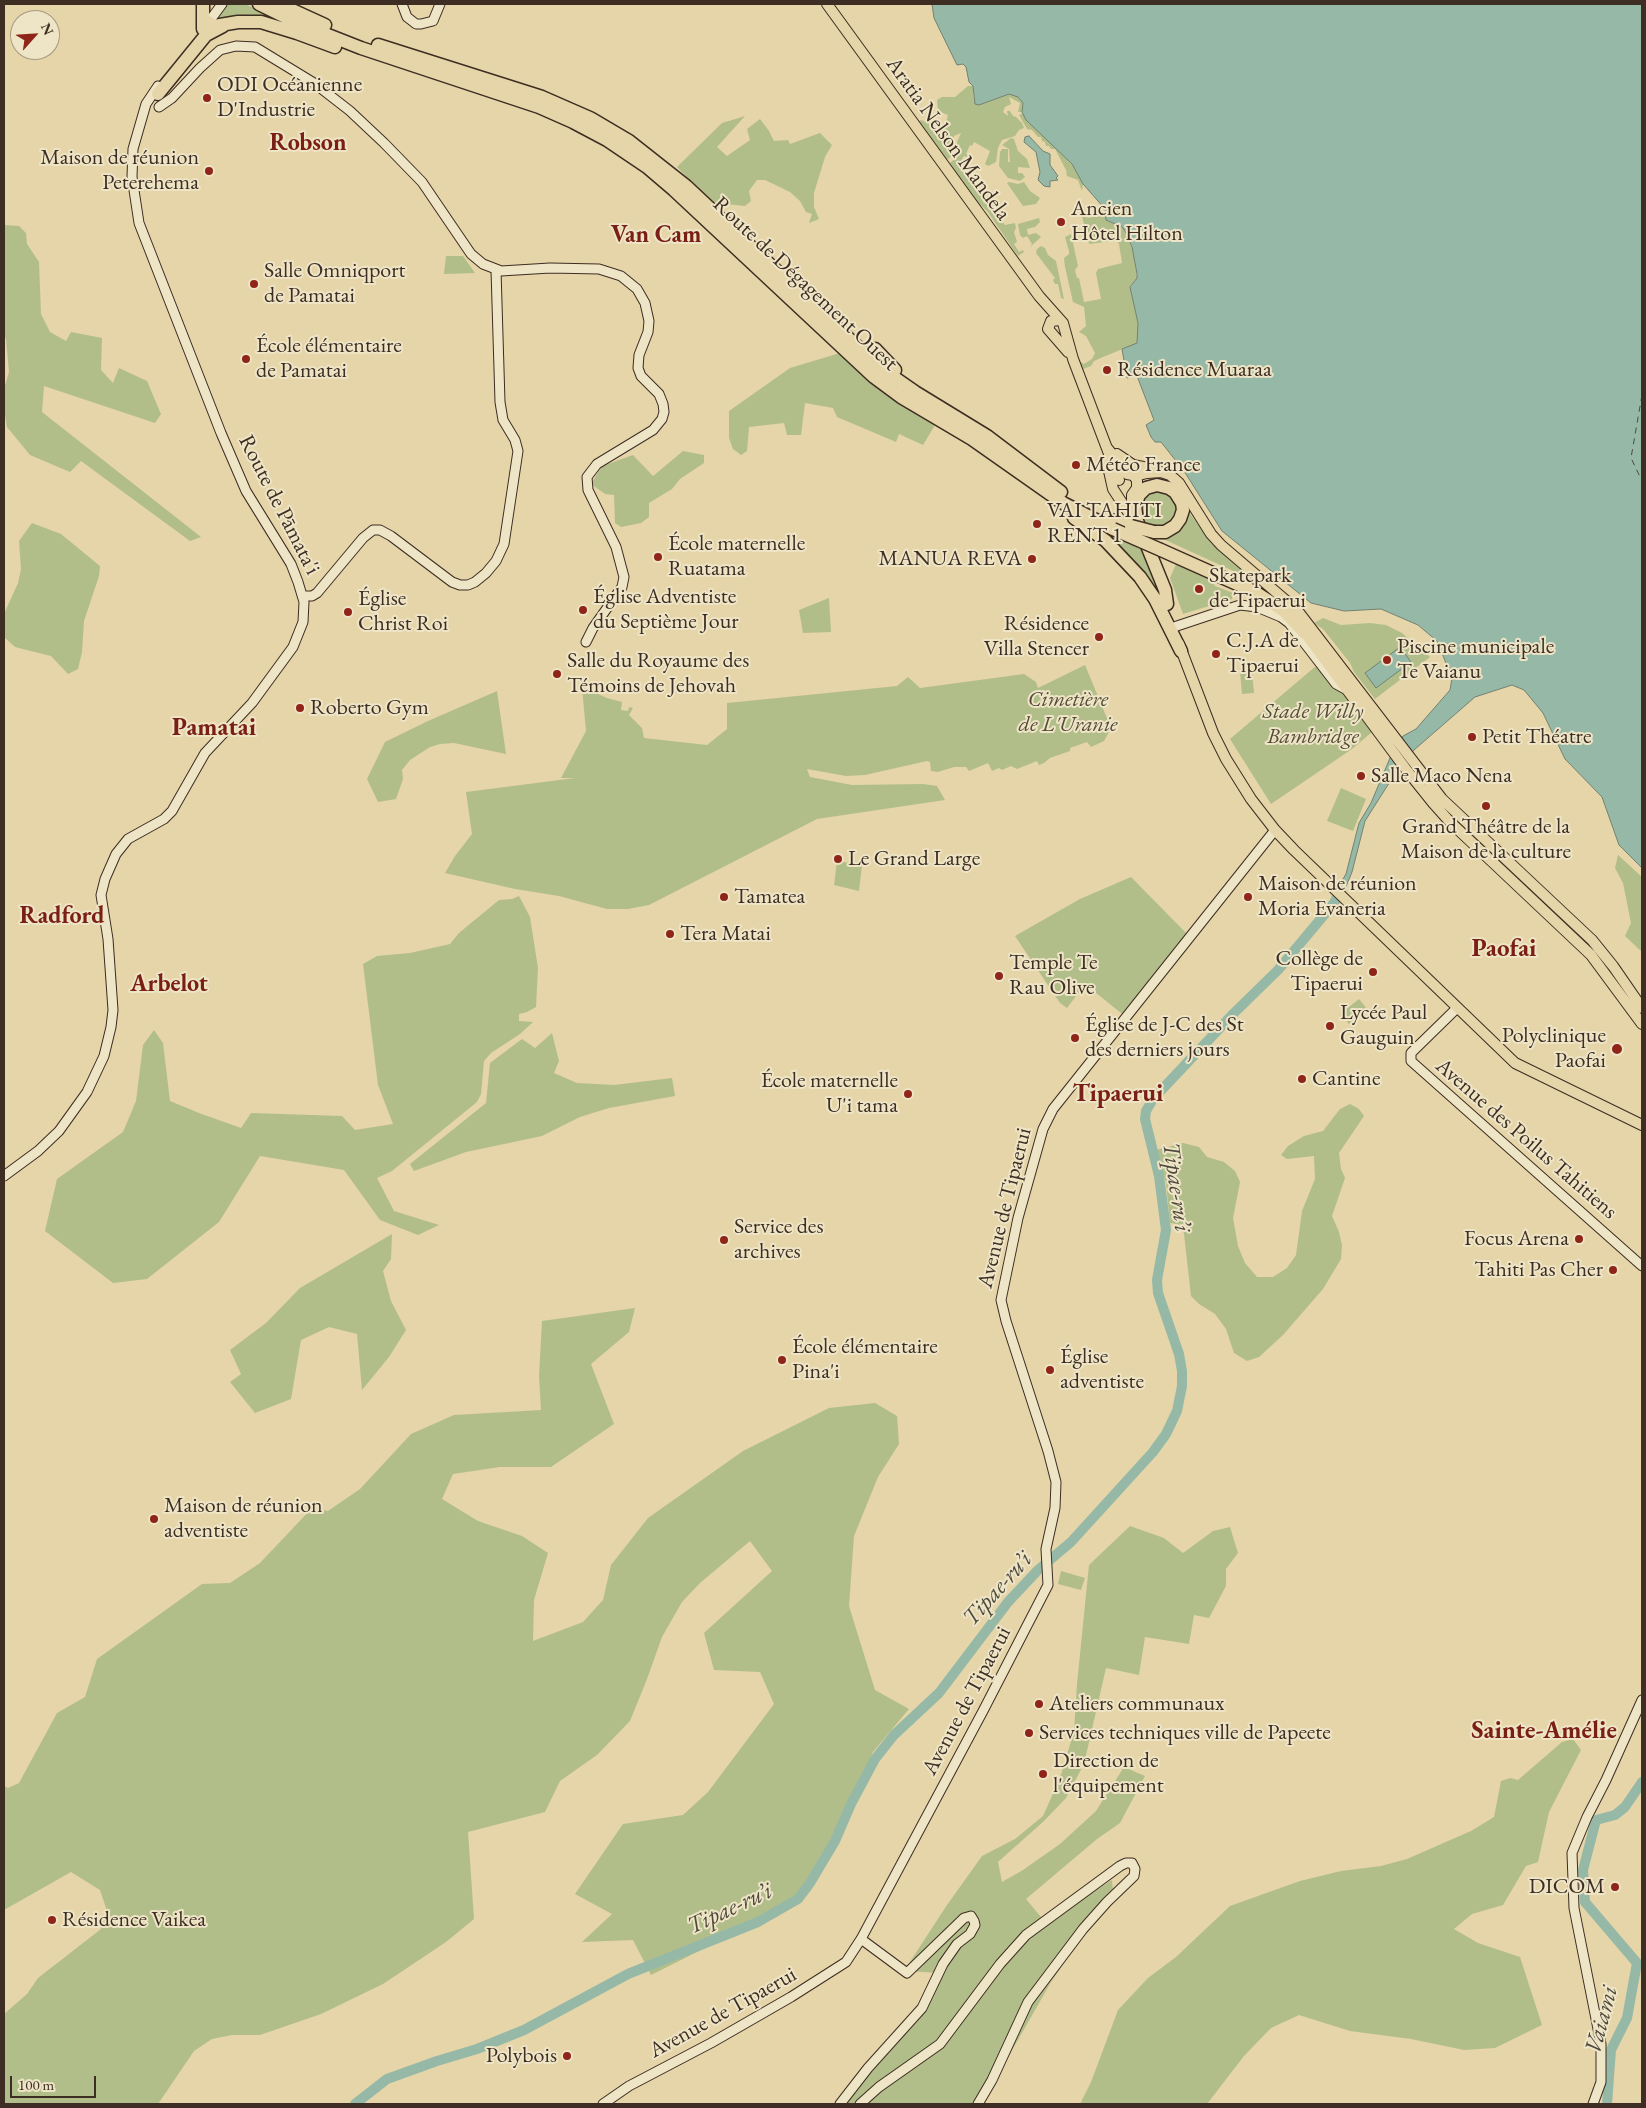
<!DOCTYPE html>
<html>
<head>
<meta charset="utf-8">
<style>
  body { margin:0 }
  #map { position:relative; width:1646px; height:2108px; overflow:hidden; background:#e5d5a8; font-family:"EB Garamond",serif }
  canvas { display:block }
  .frame { position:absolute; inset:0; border:5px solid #3d2d22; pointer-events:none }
  .north { position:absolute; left:10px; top:10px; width:50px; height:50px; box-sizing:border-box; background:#eee4c6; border:1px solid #a79b84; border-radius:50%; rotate:64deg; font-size:14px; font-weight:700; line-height:20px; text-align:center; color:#3d2d22 }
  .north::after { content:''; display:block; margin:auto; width:18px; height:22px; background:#8f2418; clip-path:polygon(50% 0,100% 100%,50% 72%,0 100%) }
  .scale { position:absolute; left:10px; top:2076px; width:86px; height:22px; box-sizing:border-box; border:2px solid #3d2d22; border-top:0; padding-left:6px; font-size:15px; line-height:18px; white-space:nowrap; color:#3d2d22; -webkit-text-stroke:4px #eee4c6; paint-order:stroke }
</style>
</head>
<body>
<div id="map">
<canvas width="1646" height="2108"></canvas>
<div class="frame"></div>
<div class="north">N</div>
<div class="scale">100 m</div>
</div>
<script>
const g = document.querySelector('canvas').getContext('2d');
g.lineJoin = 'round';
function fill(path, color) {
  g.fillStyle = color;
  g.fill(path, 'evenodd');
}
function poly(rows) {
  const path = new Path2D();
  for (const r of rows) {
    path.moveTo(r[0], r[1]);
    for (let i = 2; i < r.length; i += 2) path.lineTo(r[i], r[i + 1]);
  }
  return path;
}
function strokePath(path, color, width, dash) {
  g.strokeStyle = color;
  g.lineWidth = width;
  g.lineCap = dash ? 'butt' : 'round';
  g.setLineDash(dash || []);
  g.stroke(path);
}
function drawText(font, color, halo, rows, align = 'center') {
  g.font = font + ' "EB Garamond",serif';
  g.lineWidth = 4;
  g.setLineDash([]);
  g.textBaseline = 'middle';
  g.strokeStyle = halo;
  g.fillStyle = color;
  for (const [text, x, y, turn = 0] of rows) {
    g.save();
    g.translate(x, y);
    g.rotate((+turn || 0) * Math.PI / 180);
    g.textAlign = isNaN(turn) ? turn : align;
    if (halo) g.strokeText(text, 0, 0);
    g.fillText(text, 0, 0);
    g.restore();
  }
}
fill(poly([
  [227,4,245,4,288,24,212,21],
  [968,86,973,86,974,102,979,105,1009,94,1018,97,1023,103,1022,112,1018,112,1020,103,1009,97,1011,104,1005,107,1003,112,1008,116,1007,111,1010,111,1013,116,1016,117,1022,123,1024,128,1019,130,1015,136,1002,140,998,148,996,162,988,166,985,164,990,151,974,142,972,146,970,145,966,154,968,155,967,157,964,156,961,161,964,163,963,165,972,182,974,181,991,204,996,205,1000,211,1002,209,1005,214,1000,218,1005,225,1015,223,1016,228,1014,232,1017,242,1014,244,1019,252,1023,250,1024,252,1018,256,987,211,973,198,951,168,950,163,958,156,957,142,961,133,954,136,953,151,952,156,947,160,917,122,921,120,936,126,946,123,948,115,938,111,937,100,942,97,955,97],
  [1023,113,1074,167,1083,184,1082,191,1078,180,1067,176,1066,170,1055,149,1051,149,1049,146,1046,146,1045,142,1042,141,1041,137,1038,137,1032,130,1027,129,1019,115],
  [745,116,717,147,727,156,750,140,747,129,760,119,769,131,774,141,788,140,790,144,820,133,832,145,825,157,814,193,814,207,819,219,809,223,812,214,806,212,800,201,790,192,765,180,757,180,749,191,751,201,745,206,726,204,720,211,677,167,722,123],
  [1011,138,1014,139,1018,151,1027,159,1030,168,1018,167,1018,173,1022,173,1025,177,1020,181,1008,178,999,166,1000,152,1002,149,1008,149,1008,162,1010,162,1009,149,1002,145],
  [1009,182,1018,184,1024,182,1030,191,1040,198,1036,204,1023,206,1007,183],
  [1105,209,1107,213,1106,220,1124,229,1133,251,1137,278,1130,286,1138,323,1137,343,1103,357,1094,361,1091,366,1083,369,1078,360,1084,364,1092,359,1095,353,1086,336,1079,332,1086,326,1084,307,1073,302,1065,267,1064,258,1069,254,1069,251,1065,237,1071,234,1078,266,1075,270,1077,278,1079,278,1084,302,1101,299,1096,273,1098,269,1122,263,1119,244,1117,241,1112,242,1111,241,1090,244,1088,242,1082,216,1089,218,1097,215,1103,216,1105,214],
  [1039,218,1040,222,1035,227,1027,229,1028,235,1036,233,1041,237,1030,247,1032,244,1027,236,1023,238,1020,235,1018,224],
  [4,225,19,226,26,233,27,244,39,262,41,314,50,332,66,341,71,332,102,338,101,370,113,383,119,368,147,381,161,414,155,423,44,386,42,412,201,537,190,541,81,461,70,472,30,455,7,427,4,409,4,389,9,372,6,339,4,334],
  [1041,246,1045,248,1048,255,1056,261,1064,299,1061,298,1058,284,1055,284,1053,280,1055,278,1036,253,1037,249],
  [446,256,463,256,475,273,444,274],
  [840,353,938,420,923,445,899,434,896,442,837,417,833,408,805,403,801,435,787,435,784,423,749,427,747,451,741,455,733,449,729,438,729,411,790,368],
  [683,451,704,455,704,463,680,479,672,489,649,503,649,517,641,523,621,527,615,523,614,495,605,494,591,484,602,466,633,455,653,476],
  [1157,491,1170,494,1176,502,1177,514,1167,528,1143,525,1140,504,1147,495],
  [1184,505,1212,544,1264,585,1161,538],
  [1081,519,1117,536,1143,551,1162,598],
  [32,523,61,534,100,566,99,576,84,621,82,652,78,669,68,674,51,656,15,647,4,637,4,614,18,583,21,569,19,541],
  [1176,564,1210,578,1215,586,1233,593,1232,599,1183,614,1170,578],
  [829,598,831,632,803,633,799,610],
  [1323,618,1341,625,1370,623,1386,625,1402,633,1430,657,1375,699,1354,672,1350,663,1323,629,1314,623],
  [1085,665,1111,728,1104,741,1091,747,1087,742,1070,748,1070,751,1050,758,1044,763,1039,765,1037,761,1017,769,1011,766,1002,770,999,768,992,771,988,763,969,771,966,767,954,767,938,772,931,771,930,762,927,761,865,775,846,776,807,769,810,777,852,785,923,784,937,786,945,800,817,819,649,905,628,909,607,909,559,896,515,889,445,873,455,856,472,834,466,792,575,778,561,778,586,731,582,687,607,698,622,702,621,710,628,711,629,707,633,708,629,715,642,728,644,738,707,745,727,729,727,703,897,686,908,677,920,688,1024,674,1036,682,1038,688],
  [1316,666,1324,671,1365,720,1372,732,1352,749,1271,804,1230,739],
  [1252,671,1254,693,1242,694,1240,672],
  [497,691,506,754,454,743,440,744,430,747,410,760,402,770,403,779,396,799,378,802,367,779,385,742,428,721],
  [1341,788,1366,799,1353,831,1327,821],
  [1618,855,1642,877,1642,952,1625,936,1631,923,1623,883,1615,868],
  [837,861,862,865,859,891,834,885],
  [1131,877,1190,937,1126,1017,1085,984,1067,1008,1060,1003,1015,936,1080,899],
  [519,896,530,917,538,968,536,1007,527,1012,519,1014,519,1021,533,1022,520,1034,491,1053,484,1061,481,1094,477,1102,392,1171,377,1178,394,1211,439,1225,418,1235,380,1220,344,1170,260,1156,219,1222,147,1279,113,1283,45,1231,57,1179,123,1132,136,1101,143,1045,154,1030,163,1043,170,1101,199,1113,241,1128,251,1113,342,1116,355,1130,393,1124,378,1085,363,964,377,956,410,953,450,944,459,933,499,900,512,899],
  [1359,999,1367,1009,1349,1024,1340,1014],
  [552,1033,559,1061,554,1073,577,1083,614,1085,672,1078,675,1096,609,1108,580,1117,542,1136,466,1152,414,1171,410,1164,486,1103,490,1063,522,1039,535,1048],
  [1350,1104,1359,1109,1364,1116,1339,1153,1341,1169,1345,1178,1332,1216,1339,1232,1342,1245,1341,1259,1323,1289,1283,1335,1259,1357,1247,1361,1234,1353,1226,1329,1215,1314,1199,1304,1191,1296,1183,1225,1170,1223,1166,1183,1156,1150,1183,1143,1199,1147,1207,1157,1224,1162,1235,1171,1240,1182,1233,1218,1238,1246,1245,1263,1257,1277,1273,1277,1287,1268,1296,1255,1302,1211,1315,1179,1314,1156,1287,1159,1281,1155,1288,1146,1304,1136,1323,1131,1340,1109],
  [392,1234,391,1259,383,1271,391,1301,406,1330,389,1357,362,1390,357,1334,329,1327,301,1340,291,1399,255,1413,230,1382,241,1374,230,1350,266,1323,300,1288],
  [635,1308,629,1332,591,1364,614,1424,551,1467,500,1467,453,1474,442,1499,478,1521,522,1536,548,1553,534,1600,533,1641,583,1622,603,1600,611,1565,648,1518,743,1451,829,1408,875,1403,897,1416,899,1444,878,1477,854,1536,849,1606,875,1690,909,1709,873,1752,834,1840,817,1872,794,1900,764,1922,717,1942,651,1975,633,1940,582,1942,612,1914,575,1894,623,1824,683,1815,708,1792,774,1704,760,1672,714,1670,704,1633,772,1571,750,1541,700,1583,682,1602,662,1637,647,1679,630,1721,597,1755,560,1781,545,1812,468,1832,474,1919,446,1942,383,1984,321,2014,260,2035,232,2035,212,2039,194,2051,158,2104,5,2104,4,2103,4,2014,27,1994,38,1978,101,1929,107,1911,100,1890,71,1872,4,1910,4,1786,8,1788,19,1783,57,1713,85,1697,97,1659,202,1584,230,1583,260,1563,312,1508,328,1511,360,1489,411,1434,454,1415,541,1410,539,1376,542,1321],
  [1130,1526,1164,1538,1183,1553,1213,1531,1230,1527,1238,1553,1226,1569,1226,1586,1209,1618,1194,1615,1189,1644,1145,1637,1139,1675,1106,1668,1084,1764,1066,1798,1044,1821,998,1862,1002,1882,1023,1870,1060,1844,1096,1811,1124,1767,1145,1776,1120,1823,1097,1839,1026,1899,1046,1923,1112,1880,1113,1891,1051,1982,1006,2061,975,2104,839,2104,911,2020,940,1973,904,1971,947,1905,982,1856,1015,1839,1043,1816,1060,1778,1074,1731,1077,1684,1089,1565],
  [1061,1571,1085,1578,1081,1590,1058,1584],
  [1573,1739,1581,1750,1549,1812,1538,1862,1526,1866,1503,1905,1472,1914,1454,1929,1478,1943,1520,1957,1542,2025,1495,2048,1464,2050,1411,2039,1350,2031,1299,2015,1271,2028,1244,2056,1207,2104,1080,2104,1091,2082,1118,2010,1148,1978,1176,1957,1230,1906,1300,1881,1341,1871,1381,1866,1407,1859,1471,1831,1494,1817,1501,1781,1510,1778,1518,1780,1562,1742]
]), '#b2be89');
const water = poly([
  [932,4,1642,4,1642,868,1619,845,1602,797,1565,759,1543,713,1524,690,1512,685,1475,697,1414,750,1398,769,1365,821,1352,872,1345,889,1340,884,1346,874,1359,823,1371,803,1390,758,1403,736,1416,729,1450,690,1452,678,1437,641,1418,625,1381,609,1344,611,1311,603,1222,531,1184,471,1161,442,1155,442,1151,437,1146,425,1154,420,1137,376,1127,378,1122,349,1137,343,1138,323,1130,287,1137,278,1137,274,1132,247,1125,231,1122,227,1106,220,1105,209,1083,184,1072,164,1026,120,1022,112,1023,103,1018,97,1009,94,979,105,975,104,973,86,969,82,966,67,963,64,957,65,934,18,932,4],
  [1029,136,1043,151,1050,154,1050,165,1058,176,1056,178,1058,180,1050,181,1050,187,1044,186,1038,180,1040,172,1036,152,1024,142,1025,137,1029,136],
  [1400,647,1411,662,1376,688,1365,673,1400,647]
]);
fill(water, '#96b9a7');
strokePath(water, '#728172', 1);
strokePath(poly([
  [355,2104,387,2079,437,2061,477,2049,524,2030,628,1974,758,1922,798,1899,810,1883,835,1841,851,1804,875,1759,894,1735,939,1693,1008,1602,1038,1570,1071,1542,1153,1452,1166,1434,1177,1411,1182,1386,1182,1371,1179,1354,1158,1293,1157,1280,1166,1230,1159,1176,1145,1119,1146,1111,1153,1099,1234,1013,1278,970,1334,903,1342,887],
  [1607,2104,1611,2050,1627,2018,1637,1963,1585,1902,1583,1870,1596,1820,1615,1815,1625,1807,1642,1782]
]), '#96b9a7', 10);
strokePath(poly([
  [1642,395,1631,458,1642,481]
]), '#4f493d', 1, [6, 5]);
const secondary = poly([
  [402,4,407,17,416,24,421,24,433,21,440,4],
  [205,27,222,4],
  [159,107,172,98,200,68,220,50,236,46,255,47,314,83,350,111,384,143,422,182,471,254,483,264,501,271,550,268,599,269,621,276,637,289,645,303,649,321,648,332,639,355,638,368,641,376,659,394,663,404,664,412,662,419,653,430,597,464,587,477,588,490,616,547,624,577,622,587,593,628,586,642],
  [303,596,312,596,317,593,363,538,373,530,380,530,391,536,452,582,460,585,468,585,475,582,486,573,496,561,504,544,518,451,515,440,503,420,500,402,496,270],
  [1174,627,1240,605,1257,607,1281,617,1289,623,1336,684,1347,690],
  [1457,1008,1411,1053,1411,1061,1642,1266],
  [4,1176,38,1151,59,1131,87,1092,104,1056,111,1027,113,1010,108,939,101,895,105,879,116,854,128,839,164,819,172,811,205,753,252,703,293,647,303,622,304,602,298,582,291,564,246,491,221,433,139,223,132,177,133,149,146,104,158,86],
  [603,2104,629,2086,711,2043,791,1997,846,1962,861,1939,983,1711,1048,1585,1046,1549,1055,1508,1056,1482,1048,1451,1006,1321,1001,1300,1018,1218,1043,1129,1053,1109,1275,830],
  [840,2104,868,2068,922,2008,943,1964,957,1944,970,1934,975,1925,974,1921,971,1916,964,1918,907,1973,861,1939],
  [860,2104,879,2087,940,2044,1000,1964,1026,1935,1120,1866,1126,1863,1132,1863,1135,1869,1134,1876,1107,1902,1083,1929,1028,2002,992,2080,978,2104],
  [1593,2104,1601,2082,1601,2044,1574,1908,1572,1853,1587,1817,1606,1780,1642,1700]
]);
const primary = poly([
  [827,4,1039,296,1063,323,1073,359,1119,480],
  [1060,320,1051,321,1048,329,1068,352],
  [1108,449,1127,474,1133,475,1137,480,1137,488,1132,495,1132,508],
  [1117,454,1133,465,1153,469],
  [1107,462,1113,489,1132,518],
  [1135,476,1147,473,1161,472,1170,475,1179,483,1211,534,1221,545,1297,610,1442,799,1592,940,1613,966,1642,1008],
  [1305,633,1405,768,1433,803,1450,822,1591,955,1642,1024],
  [1179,644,1213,733,1226,759,1251,799,1275,830,1294,850,1515,1063,1642,1125]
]);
const highway = poly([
  [259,4,300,24,361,48,539,107,573,122,607,140,647,167,674,190,874,377,901,397,972,439,1063,503,1113,529],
  [279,4,325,25],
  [208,22,214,26,238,22,261,22,297,33,335,47],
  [203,29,203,4],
  [378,45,542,97,590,118,629,141,686,186,879,367,915,392,987,436,1061,492],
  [158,94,206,35,223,26],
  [875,349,895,370],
  [1074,518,1106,541,1140,577,1155,599,1181,651],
  [1107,519,1131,526],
  [1154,532,1165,532,1175,526,1180,519,1183,510,1182,503,1175,492,1169,488,1157,485,1146,488,1139,495,1135,506,1137,521,1165,590,1167,604],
  [1161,550,1255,592,1284,611,1305,633]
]);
strokePath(secondary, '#3d2d22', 11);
strokePath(primary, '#3d2d22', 12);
strokePath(highway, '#3d2d22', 15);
strokePath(secondary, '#eee4c6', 9);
strokePath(primary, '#e5d5a8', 10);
strokePath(highway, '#e5d5a8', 12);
const highwayBridge = poly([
  [1131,526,1154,532],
  [1113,529,1161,550]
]);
strokePath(highwayBridge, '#3d2d22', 15, []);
strokePath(highwayBridge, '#e5d5a8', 12);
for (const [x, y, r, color] of [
  [207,98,5,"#8f2418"],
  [209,171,5,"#8f2418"],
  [1061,222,5,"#8f2418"],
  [254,284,5,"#8f2418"],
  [246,359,5,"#8f2418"],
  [1107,370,5,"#8f2418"],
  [1076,465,5,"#8f2418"],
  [1037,524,5,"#8f2418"],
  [658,557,5,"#8f2418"],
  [1032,559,5,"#8f2418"],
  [1199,589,5,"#8f2418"],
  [583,610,5,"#8f2418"],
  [348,612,5,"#8f2418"],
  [1099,637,5,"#8f2418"],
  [1216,654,5,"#8f2418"],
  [1387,660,5,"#8f2418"],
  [557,674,5,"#8f2418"],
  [300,708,5,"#8f2418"],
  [1472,737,5,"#8f2418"],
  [1361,776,5,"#8f2418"],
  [1486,806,5,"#8f2418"],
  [838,859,5,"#8f2418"],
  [724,897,5,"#8f2418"],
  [1248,897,5,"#8f2418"],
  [670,934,5,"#8f2418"],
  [1373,972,5,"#8f2418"],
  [999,976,5,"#8f2418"],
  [1330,1026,5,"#8f2418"],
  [1075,1038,5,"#8f2418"],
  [1617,1049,6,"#8f2418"],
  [1302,1079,5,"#8f2418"],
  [908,1094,5,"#8f2418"],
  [1579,1239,5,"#8f2418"],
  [724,1240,5,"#8f2418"],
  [1613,1270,5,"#8f2418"],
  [782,1360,5,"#8f2418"],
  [1050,1370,5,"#8f2418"],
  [154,1519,5,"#8f2418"],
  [1039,1704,5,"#8f2418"],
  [1029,1733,5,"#8f2418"],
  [1043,1774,5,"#8f2418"],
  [1615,1887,5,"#8f2418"],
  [52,1920,5,"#8f2418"],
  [567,2056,5,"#8f2418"]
]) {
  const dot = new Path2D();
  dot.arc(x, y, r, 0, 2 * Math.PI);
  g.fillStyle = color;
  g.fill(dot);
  strokePath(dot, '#eee4c6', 2);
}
drawText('22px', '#3d2d22', '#eee4c6', [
  ["ODI Océanienne",217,85],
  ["D'Industrie",217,110],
  ["Maison de réunion",199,158,"right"],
  ["Peterehema",199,183,"right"],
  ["Ancien",1071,209],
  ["Hôtel Hilton",1071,234],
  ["Salle Omniqport",264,271],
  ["de Pamatai",264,296],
  ["École élémentaire",256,346],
  ["de Pamatai",256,371],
  ["Résidence Muaraa",1117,370],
  ["Météo France",1086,465],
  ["VAI TAHITI",1047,511],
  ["RENT 1",1047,536],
  ["École maternelle",668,544],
  ["Ruatama",668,569],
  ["MANUA REVA",1022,559,"right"],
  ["Skatepark",1209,576],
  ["de Tipaerui",1209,601],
  ["Église Adventiste",593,597],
  ["du Septième Jour",593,622],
  ["Église",358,599],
  ["Christ Roi",358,624],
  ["Résidence",1089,624,"right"],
  ["Villa Stencer",1089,649,"right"],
  ["C.J.A de",1226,641],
  ["Tipaerui",1226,666],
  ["Piscine municipale",1397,647],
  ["Te Vaianu",1397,672],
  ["Salle du Royaume des",567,661],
  ["Témoins de Jehovah",567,686],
  ["Roberto Gym",310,708],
  ["Petit Théatre",1482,737],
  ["Salle Maco Nena",1371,776],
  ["Grand Théâtre de la",1486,827,"center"],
  ["Maison de la culture",1486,852,"center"],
  ["Le Grand Large",848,859],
  ["Maison de réunion",1258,884],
  ["Moria Evaneria",1258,909],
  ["Tamatea",734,897],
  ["Tera Matai",680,934],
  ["Collège de",1363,959,"right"],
  ["Tipaerui",1363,984,"right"],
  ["Temple Te",1009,963],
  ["Rau Olive",1009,988],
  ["Lycée Paul",1340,1013],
  ["Gauguin",1340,1038],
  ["Église de J-C des St",1085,1025],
  ["des derniers jours",1085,1050],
  ["Polyclinique",1606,1036,"right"],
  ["Paofai",1606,1061,"right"],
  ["Cantine",1312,1079],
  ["École maternelle",898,1081,"right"],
  ["U'i tama",898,1106,"right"],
  ["Service des",734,1227],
  ["archives",734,1252],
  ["Focus Arena",1569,1239,"right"],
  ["Tahiti Pas Cher",1603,1270,"right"],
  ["École élémentaire",792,1347],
  ["Pina'i",792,1372],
  ["Église",1060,1357],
  ["adventiste",1060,1382],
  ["Maison de réunion",164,1506],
  ["adventiste",164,1531],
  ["Ateliers communaux",1049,1704],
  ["Services techniques ville de Papeete",1039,1733],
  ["Direction de",1053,1761],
  ["l'équipement",1053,1786],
  ["DICOM",1605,1887,"right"],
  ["Résidence Vaikea",62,1920],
  ["Polybois",557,2056,"right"]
], 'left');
drawText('22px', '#3d2d22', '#eee4c6', [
  ["Aratia Nelson Mandela",948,139,54],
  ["Route de Dégagement Ouest",805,284,43],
  ["Route de Pāmata'i",279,505,63],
  ["Avenue des Poilus Tahitiens",1526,1139,41],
  ["Avenue de Tipaerui",1005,1208,-76],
  ["Avenue de Tipaerui",967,1701,-62],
  ["Avenue de Tipaerui",723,2013,-29]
]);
drawText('italic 22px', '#544a37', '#eee4c6', [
  ["Cimetière",1068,700],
  ["de L'Uranie",1068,725],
  ["Stade Willy",1313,712],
  ["Bambridge",1313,737]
]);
drawText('bold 24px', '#7a1f14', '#eee4c6', [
  ["Robson",308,143],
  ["Van Cam",656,235],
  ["Radford",62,916],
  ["Arbelot",169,984]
]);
drawText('italic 24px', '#4f493d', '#eee4c6', [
  ["Tipae-ru’i",1176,1187,82],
  ["Tipae-ru’i",998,1589,-48],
  ["Tipae-ru’i",730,1909,-25],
  ["Vaiami",1602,2020,-75]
]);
drawText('bold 25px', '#7a1f14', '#eee4c6', [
  ["Pamatai",214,728],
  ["Paofai",1504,949],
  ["Tipaerui",1118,1094],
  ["Sainte-Amélie",1544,1731]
]);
</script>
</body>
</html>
